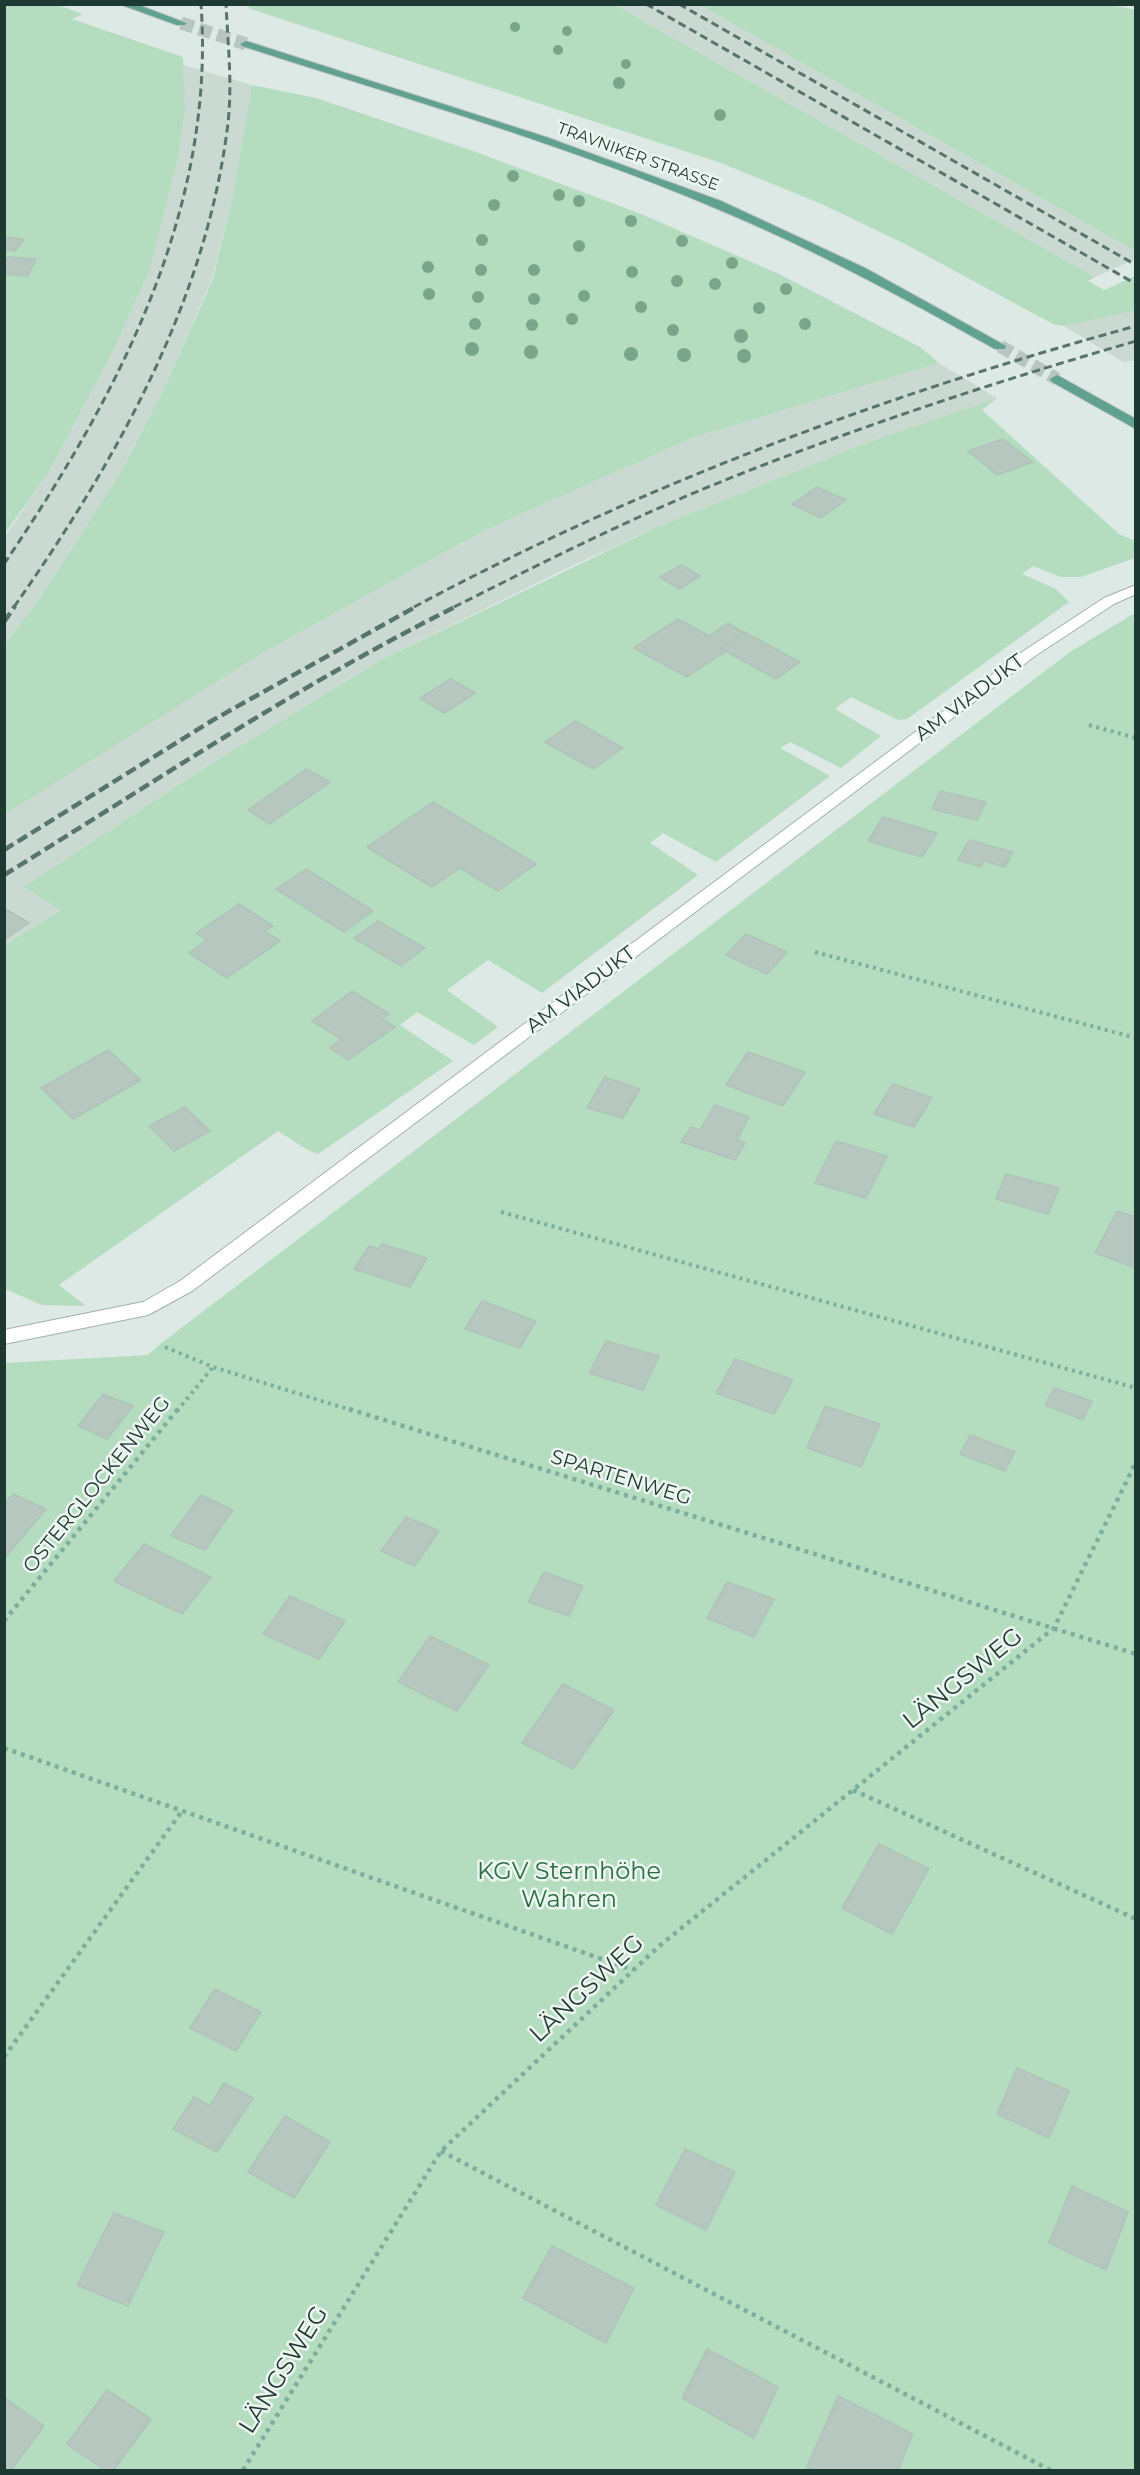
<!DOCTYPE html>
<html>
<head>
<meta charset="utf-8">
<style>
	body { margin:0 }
	#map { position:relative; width:1140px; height:2475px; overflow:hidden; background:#dde9e4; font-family:Montserrat,sans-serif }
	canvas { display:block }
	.frame { position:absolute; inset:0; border:6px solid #1e3931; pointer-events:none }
</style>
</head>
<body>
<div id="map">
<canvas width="1140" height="2475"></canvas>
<div class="frame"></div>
</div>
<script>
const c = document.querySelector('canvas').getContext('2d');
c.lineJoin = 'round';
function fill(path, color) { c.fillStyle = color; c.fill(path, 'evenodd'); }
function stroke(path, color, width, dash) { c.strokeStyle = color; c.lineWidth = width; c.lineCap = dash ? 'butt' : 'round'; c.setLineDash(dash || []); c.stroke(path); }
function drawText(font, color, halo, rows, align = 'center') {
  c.font = font + ' Montserrat,sans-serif'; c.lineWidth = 5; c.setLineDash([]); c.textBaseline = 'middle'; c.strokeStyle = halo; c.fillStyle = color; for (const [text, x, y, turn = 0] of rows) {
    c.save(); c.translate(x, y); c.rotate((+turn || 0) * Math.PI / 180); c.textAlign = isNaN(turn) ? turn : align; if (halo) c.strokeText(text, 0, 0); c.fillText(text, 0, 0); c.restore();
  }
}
const built = new Path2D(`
	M 615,5 L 700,5 L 1135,251 L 1135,259 L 1095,277 Z
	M 180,64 L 252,85 L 233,195 L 212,279 L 163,391 L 121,472 L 40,598 L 5,644 L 5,536 L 47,475 L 111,355 L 148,274 L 177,163 L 185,113 Z
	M 1135,311 L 1135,360 L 1123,362 L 1064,326 Z
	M 939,363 L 997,398 L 863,444 L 657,527 L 563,570 L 383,659 L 201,770 L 24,887 L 60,909 L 5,946 L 5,814 L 36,793 L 261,654 L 485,530 L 692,438 Z`);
const green = new Path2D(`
	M 1108,4 L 1135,10 L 1135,251 L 700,5 Z
	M 4,5 L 58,5 L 83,14 L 72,19 L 183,57 L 185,112 L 177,163 L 149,272 L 111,355 L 47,475 L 5,533 Z
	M 246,5 L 615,5 L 1095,277 L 1088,281 L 1104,290 L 1135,276 L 1135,311 L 1064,326 L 1053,324 L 905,244 L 824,205 L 721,163 L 251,9 Z
	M 252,85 L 316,98 L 473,151 L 641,214 L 779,274 L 920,347 L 939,363 L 692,438 L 485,530 L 261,654 L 5,814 L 5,644 L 40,598 L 121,472 L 163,391 L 213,279 L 233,195 Z
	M 997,398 L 982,410 L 1119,534 L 1135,541 L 1135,558 L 1081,577 L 1061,577 L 1033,566 L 1022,574 L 1056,589 L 1069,602 L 907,719 L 898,720 L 851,697 L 835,709 L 881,736 L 841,768 L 790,742 L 780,748 L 830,776 L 716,862 L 663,833 L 650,843 L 698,875 L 542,993 L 488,960 L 447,990 L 498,1027 L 474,1045 L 417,1012 L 400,1025 L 453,1061 L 318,1154 L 306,1149 L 278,1131 L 59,1285 L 86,1306 L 42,1305 L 5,1289 L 4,946 L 60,910 L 24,887 L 201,770 L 383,659 L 657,527 L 863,444 Z
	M 1135,613 L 1135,2470 L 5,2470 L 5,1363 L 148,1355 L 159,1345 L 1070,652 Z`);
const building = new Path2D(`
	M 4,237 L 24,239 L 15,251 L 4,250 Z
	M 8,257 L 36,259 L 28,276 L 4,274 L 4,263 Z
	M 1003,439 L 1033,462 L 997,475 L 968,451 Z
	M 817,487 L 846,500 L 821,518 L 792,504 Z
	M 681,565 L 700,576 L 679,589 L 660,577 Z
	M 678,619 L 709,636 L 728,623 L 744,633 L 720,648 L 726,651 L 687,677 L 634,648 Z
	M 744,632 L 800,662 L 776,679 L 720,648 Z
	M 451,679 L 475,693 L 444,713 L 420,698 Z
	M 575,721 L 623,748 L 593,769 L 545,742 Z
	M 306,769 L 330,782 L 270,824 L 248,810 Z
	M 940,791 L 986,802 L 977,820 L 932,809 Z
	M 433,802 L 536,864 L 498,891 L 460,868 L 432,887 L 367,847 Z
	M 883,817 L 937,833 L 922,857 L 868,841 Z
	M 969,840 L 1013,852 L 1005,867 L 984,861 L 981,867 L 958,860 Z
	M 306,869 L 373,911 L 344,932 L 276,889 Z
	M 239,904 L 273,926 L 265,931 L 280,941 L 227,978 L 189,953 L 207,940 L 196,933 Z
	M 4,908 L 29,923 L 4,940 Z
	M 378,921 L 425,948 L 401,966 L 354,938 Z
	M 746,934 L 787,952 L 767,974 L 726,955 Z
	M 352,991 L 389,1014 L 382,1019 L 395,1027 L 348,1060 L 330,1048 L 341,1039 L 312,1021 Z
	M 108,1050 L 141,1080 L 73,1119 L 41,1088 Z
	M 748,1052 L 805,1072 L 783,1106 L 726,1085 Z
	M 605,1077 L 640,1089 L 623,1118 L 587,1108 Z
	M 893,1084 L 932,1098 L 914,1127 L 874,1114 Z
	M 715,1105 L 749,1117 L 737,1140 L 745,1143 L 735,1160 L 681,1142 L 691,1127 L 700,1130 Z
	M 185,1107 L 210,1131 L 174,1151 L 149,1126 Z
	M 836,1141 L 887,1156 L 866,1198 L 815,1183 Z
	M 1006,1174 L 1059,1188 L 1048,1214 L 996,1199 Z
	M 1117,1211 L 1136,1217 L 1136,1268 L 1095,1253 Z
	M 382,1244 L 427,1258 L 410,1287 L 354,1269 L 369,1246 L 379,1249 Z
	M 482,1301 L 536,1321 L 520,1348 L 465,1329 Z
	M 606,1341 L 659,1356 L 643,1390 L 589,1373 Z
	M 735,1359 L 793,1380 L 774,1414 L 716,1393 Z
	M 1054,1388 L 1092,1401 L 1083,1420 L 1045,1405 Z
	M 103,1394 L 133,1406 L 107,1439 L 78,1426 Z
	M 825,1406 L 880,1424 L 861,1467 L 807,1448 Z
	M 970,1435 L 1015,1452 L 1005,1471 L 960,1454 Z
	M 13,1494 L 46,1509 L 4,1559 L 4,1504 Z
	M 201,1495 L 233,1510 L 205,1550 L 171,1536 Z
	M 406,1517 L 439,1531 L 415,1566 L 381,1551 Z
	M 144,1544 L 211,1577 L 182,1614 L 114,1581 Z
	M 544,1572 L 583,1586 L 569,1616 L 528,1602 Z
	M 727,1582 L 774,1599 L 754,1637 L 707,1618 Z
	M 290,1596 L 345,1621 L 319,1659 L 263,1634 Z
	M 430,1636 L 489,1665 L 457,1711 L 398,1682 Z
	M 563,1684 L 614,1710 L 573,1769 L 522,1743 Z
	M 879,1844 L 929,1869 L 892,1934 L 842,1908 Z
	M 215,1989 L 261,2012 L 236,2051 L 190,2028 Z
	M 1017,2068 L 1069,2091 L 1049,2138 L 997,2114 Z
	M 224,2083 L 253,2098 L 217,2152 L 173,2129 L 194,2097 L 210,2106 Z
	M 285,2116 L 330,2142 L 294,2198 L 248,2172 Z
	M 685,2149 L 735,2172 L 706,2230 L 656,2205 Z
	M 1072,2186 L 1128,2212 L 1106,2270 L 1049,2243 Z
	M 114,2213 L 164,2232 L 128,2306 L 77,2285 Z
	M 552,2246 L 634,2288 L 606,2343 L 523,2298 Z
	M 707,2349 L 778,2387 L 754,2438 L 682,2398 Z
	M 107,2390 L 151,2419 L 114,2470 L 105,2470 L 67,2444 Z
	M 838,2396 L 913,2434 L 898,2470 L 814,2470 L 807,2467 Z
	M 4,2397 L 44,2426 L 11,2470 L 4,2470 Z`);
const primaryTunnel = new Path2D(`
	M 181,23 L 246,44
	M 1000,346 L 1057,379`);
const pathFar1 = new Path2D(`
	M 1089,725 L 1136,738
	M 815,952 L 1136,1038
	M 501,1212 L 1136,1388
	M 165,1347 L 213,1367 L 354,1411
	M 177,1411 L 213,1367`);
const path = new Path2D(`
	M 349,1409 L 1136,1654
	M 4,1621 L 178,1409
	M 4,1748 L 633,1970
	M 853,1790 L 1136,1919
	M 4,2057 L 182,1811
	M 441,2151 L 1050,2470
	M 243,2470 L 441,2151 L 658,1947 L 1054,1628 L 1136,1462`);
const street = new Path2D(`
	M 1136,585 L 1136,594 L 1114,604 L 1035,656 L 192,1291 L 148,1315 L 4,1344 L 4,1330 L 143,1302 L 180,1281 L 1025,650 L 1104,598 Z`);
const primary = new Path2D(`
	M 119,4 L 136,4 L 186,23 L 185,25 L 177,25 Z
	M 246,41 L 546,137 L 721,201 L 865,268 L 1006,346 L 1005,349 L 995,349 C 904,298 812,248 715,208 C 562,143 400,97 242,46 L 240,44 Z
	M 1057,375 L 1136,419 L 1136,429 L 1052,382 L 1050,379 Z`);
const railFar1 = new Path2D(`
	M 646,4 L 1136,284
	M 679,4 L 1136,265
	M 4,564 C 116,399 216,211 201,4
	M 14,607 C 114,464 204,306 227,131 C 233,89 228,46 226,4
	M 414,607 C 642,485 886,394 1136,326
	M 454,607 C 538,565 621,523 708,487 C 848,430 991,383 1136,341`);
const rail = new Path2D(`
	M 4,622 L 15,606
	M 4,850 L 213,720 L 417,606
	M 4,875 C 153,783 300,684 457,606`);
const trees = [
	[515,27,5],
	[567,31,5],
	[558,50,5],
	[626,64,5],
	[619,83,6],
	[720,115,6],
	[513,176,6],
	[559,195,6],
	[579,201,6],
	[494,205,6],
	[631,221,6],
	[482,240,6],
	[682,241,6],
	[579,246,6],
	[732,263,6],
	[428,267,6],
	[481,270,6],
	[534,270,6],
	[632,272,6],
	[677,281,6],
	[715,284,6],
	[786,289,6],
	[429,294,6],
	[584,296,6],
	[478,297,6],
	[534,299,6],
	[641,307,6],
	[759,308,6],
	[572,319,6],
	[475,324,6],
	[805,324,6],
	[532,325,6],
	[673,330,6],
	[741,336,7],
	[472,349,7],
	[531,352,7],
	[631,354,7],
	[684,355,7],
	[744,356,7]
];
const farStreetnames = [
	["TRAVNIKER STRASSE",638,157,20]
];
const streetNames = [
	["AM VIADUKT",970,698,-37],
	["AM VIADUKT",581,990,-37],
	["SPARTENWEG",621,1478,17],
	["OSTERGLOCKENWEG",97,1485,-51]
];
const nearStreetnames = [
	["LÄNGSWEG",963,1679,-39],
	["LÄNGSWEG",587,1989,-43],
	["LÄNGSWEG",284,2370,-58]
];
const nearParknames = [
	["KGV Sternhöhe",569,1872],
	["Wahren",569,1900]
];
fill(built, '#cbd9d3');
fill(green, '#b4dcbf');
fill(building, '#b5c7bf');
stroke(building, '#afc3bb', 1.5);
stroke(primaryTunnel, '#b7c6c0', 13, [13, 6]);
stroke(street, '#a0b1ab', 2);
stroke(primary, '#bcc4c1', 2);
stroke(pathFar1, '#7cae9e', 4, [3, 4.5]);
stroke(path, '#7cae9e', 4.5, [4, 5]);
fill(street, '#fff');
fill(primary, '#60a18f');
stroke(railFar1, '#58756d', 3, [8, 4.5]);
stroke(rail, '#58756d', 4.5, [11, 5]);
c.fillStyle = '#79a68b';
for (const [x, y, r] of trees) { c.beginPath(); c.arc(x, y, r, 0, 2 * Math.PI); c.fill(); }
drawText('16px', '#1e3931', '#edf6f1', farStreetnames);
drawText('20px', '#1e3931', '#edf6f1', streetNames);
drawText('24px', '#1e3931', '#edf6f1', nearStreetnames);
drawText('24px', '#287043', '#edf6f1', nearParknames);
</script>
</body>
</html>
